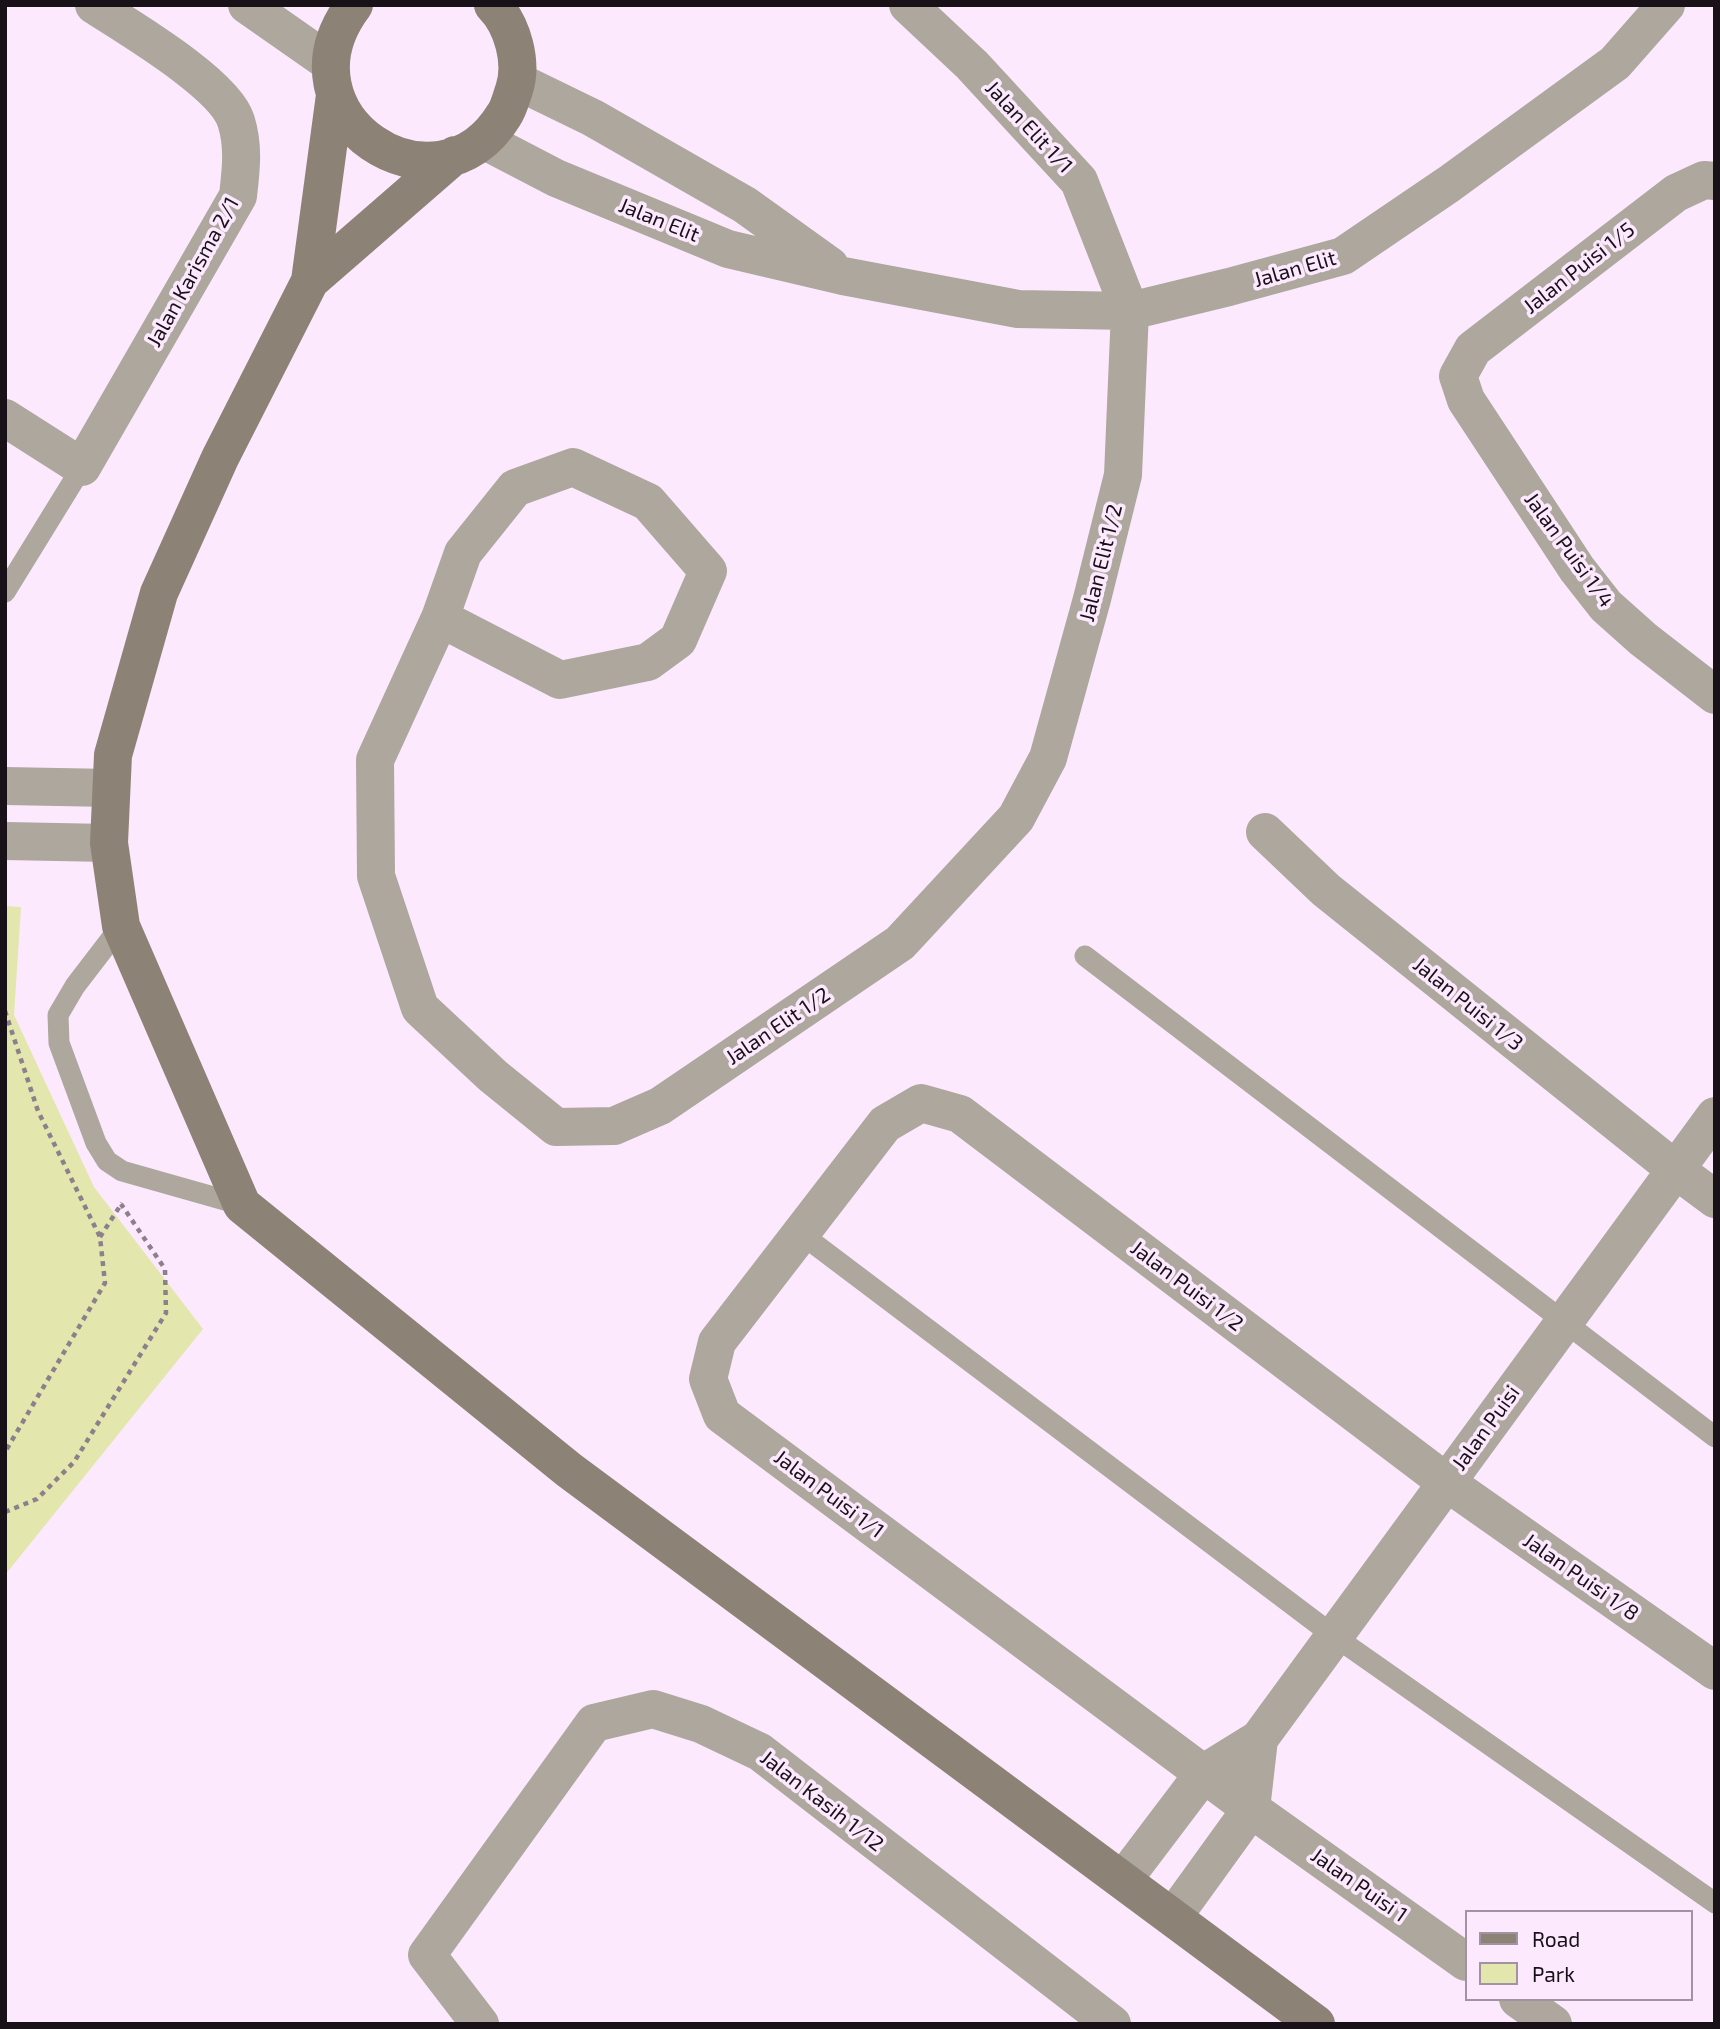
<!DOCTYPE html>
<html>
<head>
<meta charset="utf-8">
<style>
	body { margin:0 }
	#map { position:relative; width:1720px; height:2029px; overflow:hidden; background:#fde9fd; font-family:"Exo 2",sans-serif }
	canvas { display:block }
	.frame { position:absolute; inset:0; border:7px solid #181118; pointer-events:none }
	.legend { position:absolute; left:1465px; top:1910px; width:228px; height:91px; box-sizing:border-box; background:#fde9fd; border:2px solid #a193a1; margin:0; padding:9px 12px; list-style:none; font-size:21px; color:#181118 }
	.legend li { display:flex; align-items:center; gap:14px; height:35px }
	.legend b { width:35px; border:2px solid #a193a1 }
</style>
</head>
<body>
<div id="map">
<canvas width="1720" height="2029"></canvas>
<div class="frame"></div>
<ul class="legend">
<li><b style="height:9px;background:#8c8376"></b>Road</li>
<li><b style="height:19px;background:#e3e6ad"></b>Park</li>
</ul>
</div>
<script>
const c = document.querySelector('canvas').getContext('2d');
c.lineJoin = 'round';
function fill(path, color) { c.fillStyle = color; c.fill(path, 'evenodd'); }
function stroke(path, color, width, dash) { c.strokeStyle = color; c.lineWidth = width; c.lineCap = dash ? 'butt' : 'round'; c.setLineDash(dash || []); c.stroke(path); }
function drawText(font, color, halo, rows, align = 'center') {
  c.font = font + ' "Exo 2",sans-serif'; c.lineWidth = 7; c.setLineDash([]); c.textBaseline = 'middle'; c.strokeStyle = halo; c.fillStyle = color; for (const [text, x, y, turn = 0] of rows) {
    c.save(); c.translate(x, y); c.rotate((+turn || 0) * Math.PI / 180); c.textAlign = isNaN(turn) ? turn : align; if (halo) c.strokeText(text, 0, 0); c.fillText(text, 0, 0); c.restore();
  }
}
const green = new Path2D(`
	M 5,906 L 21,907 L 14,1015 L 94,1187 L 203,1329 L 5,1575 Z`);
const path = new Path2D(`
	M 5,1011 L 38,1111 L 100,1237 L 105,1283 L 5,1452
	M 100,1237 L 122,1203
	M 5,1512 L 37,1499 L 74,1462 L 166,1313 L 165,1269 L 121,1204`);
const lane = new Path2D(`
	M 5,592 L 82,467
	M 121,926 L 75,986 L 58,1015 L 59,1043 L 96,1143 L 107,1161 L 122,1171 L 242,1205
	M 1085,956 L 1715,1437
	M 800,1233 L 1334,1636 L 1715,1903`);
const street = new Path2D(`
	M 247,5 L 330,63
	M 517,81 L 593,118 L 745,205 L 830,266
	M 483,140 L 556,178 L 728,249 L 843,276 L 1018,309 L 1130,311 L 1229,287 L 1343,256 L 1449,184 L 1615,63 L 1666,5
	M 1715,181 L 1704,180 L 1676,193 L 1473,349 L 1458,376 L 1466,400 L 1577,569 L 1606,606 L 1643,639 L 1715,695
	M 5,418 L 82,467 L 238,196 C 241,170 244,146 236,121 C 225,84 128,27 94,5
	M 440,618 L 560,680 L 648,662 L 678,640 L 708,571 L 648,502 L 573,467 L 515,488 L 463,553 L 440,618 L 375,760 L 376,876 L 420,1008 L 493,1076 L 556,1127 L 614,1126 L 660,1106 L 900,943 L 1016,818 L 1048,758 L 1092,599 L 1123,475 L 1130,311 L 1079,181 L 972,65 L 908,5
	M 5,786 L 111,788
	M 1265,832 L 1326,890 L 1676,1170 L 1715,1199
	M 5,841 L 109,843
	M 1123,1880 L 1204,1773 L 1259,1739 L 1715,1116
	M 1173,1917 L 1251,1809 L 1259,1739
	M 1466,1962 L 1251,1809 L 722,1415 L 708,1379 L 717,1342 L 885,1124 L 921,1103 L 960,1114 L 1446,1482 L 1715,1671
	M 1518,1999 L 1553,2024
	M 480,2024 L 427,1955 L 594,1723 L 653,1709 L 701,1724 L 760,1752 L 1112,2024`);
const secondary = new Path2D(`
	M 354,5 C 270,116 437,225 504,115 C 509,108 511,98 514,90 C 523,63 513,25 493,5
	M 335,95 L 310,281 L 220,458 L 159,593 L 113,755 L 109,843 L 121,926 L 242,1205 L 569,1470 L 1316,2024
	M 310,281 L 455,155`);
const streetNames = [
	["Jalan Elit 1/1",1029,127,47],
	["Jalan Elit",659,220,22],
	["Jalan Puisi 1/5",1579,268,-38],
	["Jalan Elit",1295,269,-16],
	["Jalan Karisma 2/1",193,272,-61],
	["Jalan Puisi 1/4",1569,550,54],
	["Jalan Elit 1/2",1101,563,-76],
	["Jalan Puisi 1/3",1468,1004,39],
	["Jalan Elit 1/2",778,1026,-34],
	["Jalan Puisi 1/2",1187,1286,37],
	["Jalan Puisi",1486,1428,-54],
	["Jalan Puisi 1/1",829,1494,37],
	["Jalan Puisi 1/8",1581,1577,35],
	["Jalan Kasih 1/12",822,1801,38],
	["Jalan Puisi 1",1359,1885,35]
];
fill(green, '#e3e6ad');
stroke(path, '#8d808d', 4.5, [5, 5]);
stroke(lane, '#ada79e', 21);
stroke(street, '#ada79e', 38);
stroke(secondary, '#8c8376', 38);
drawText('21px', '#181118', '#fde9fd', streetNames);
</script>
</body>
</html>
